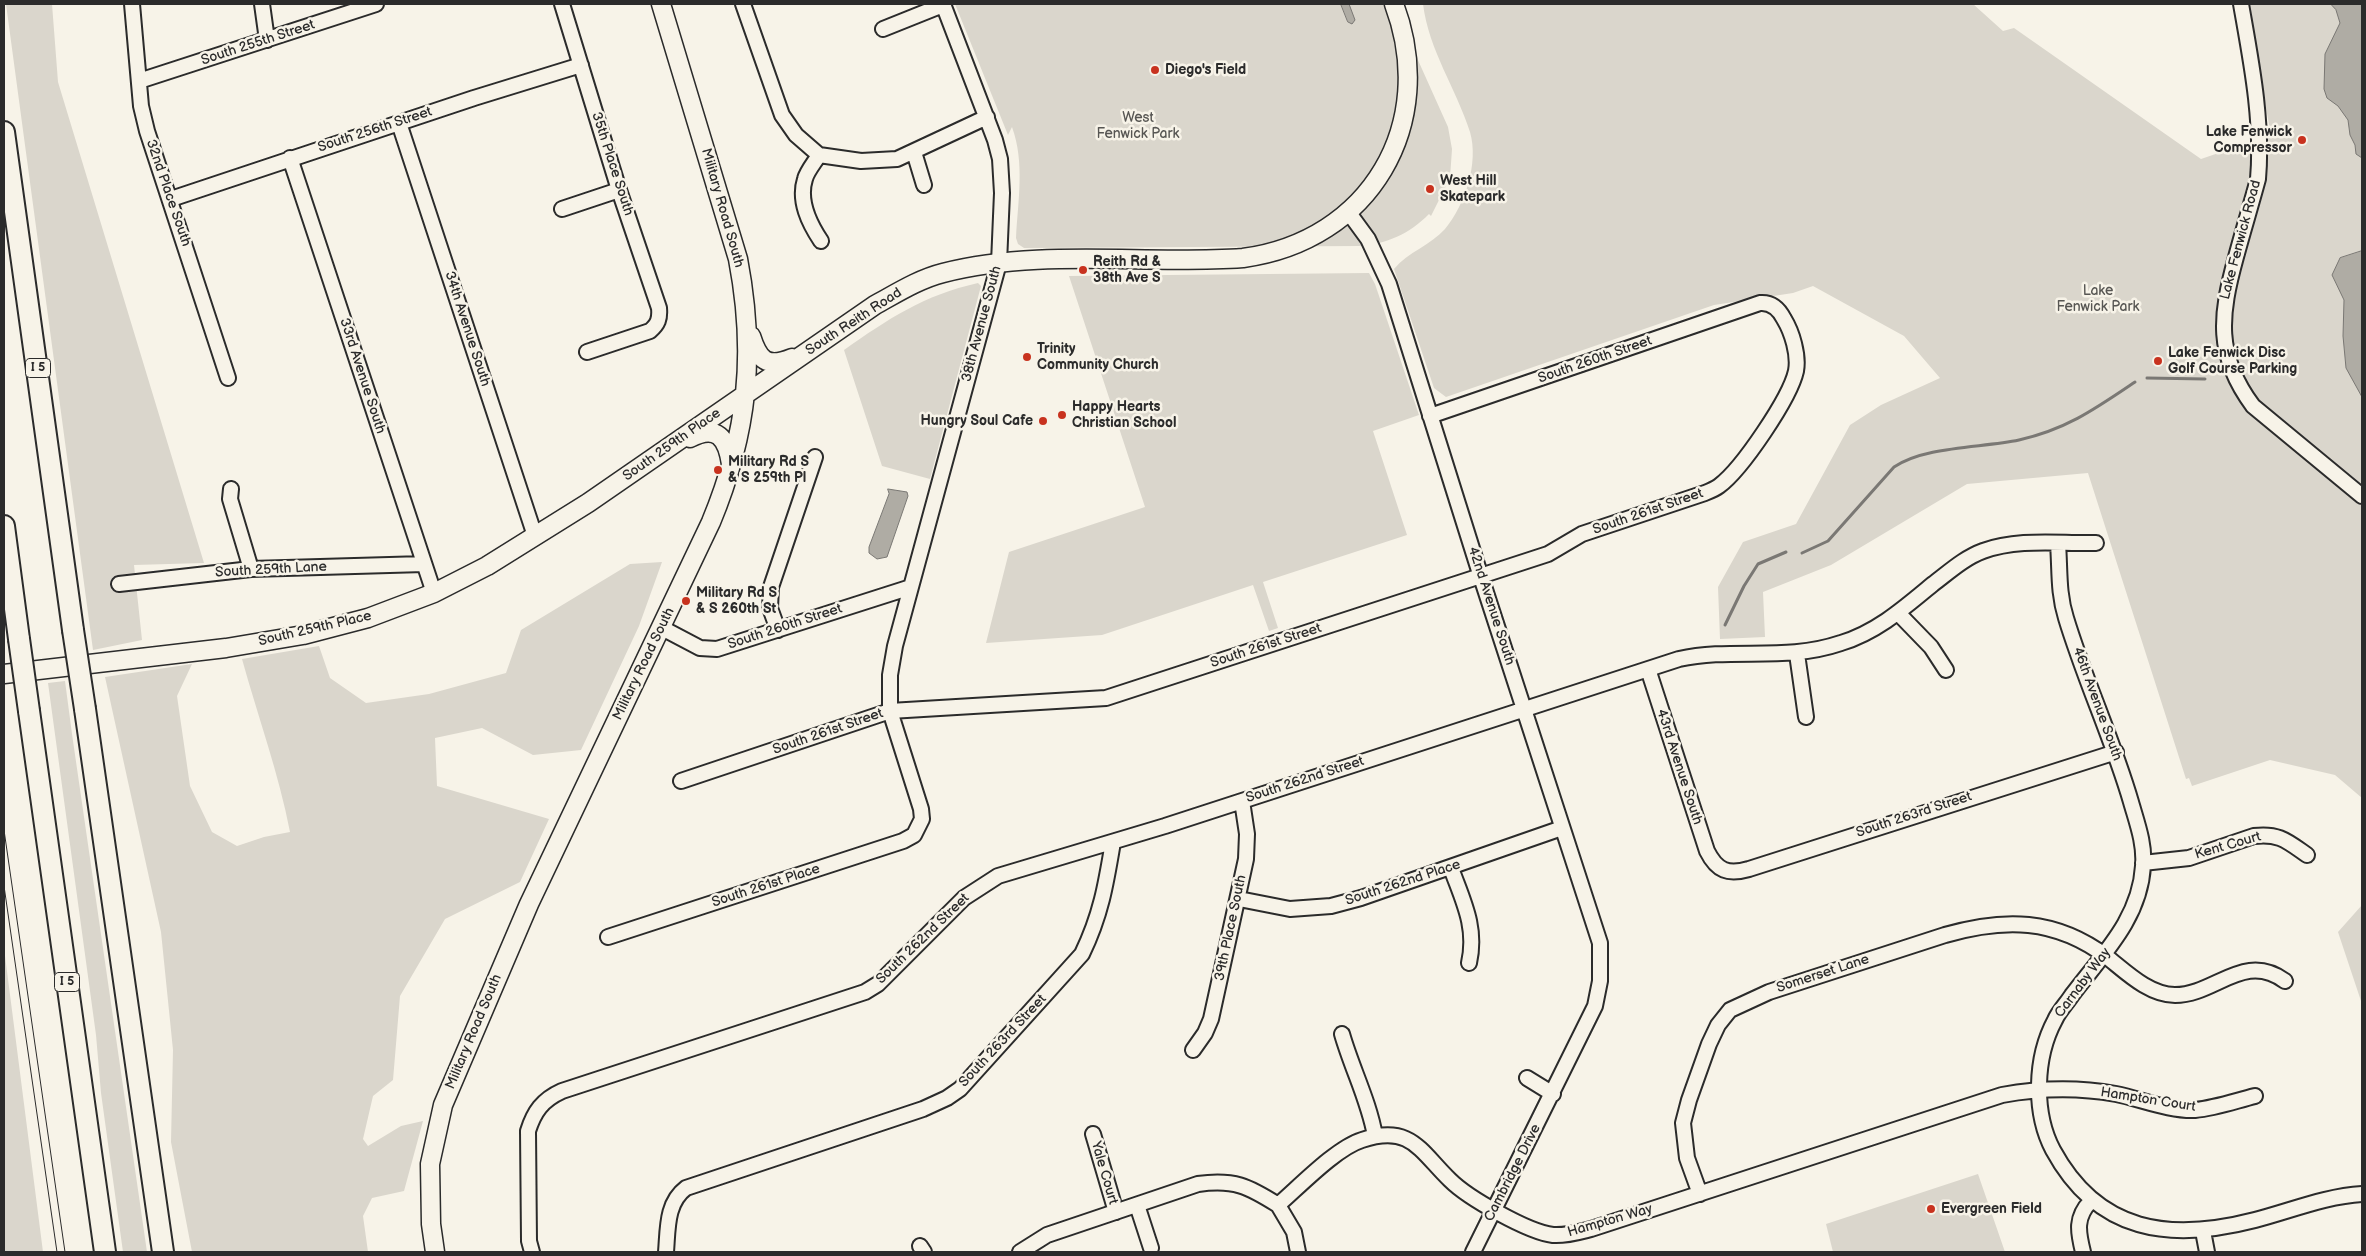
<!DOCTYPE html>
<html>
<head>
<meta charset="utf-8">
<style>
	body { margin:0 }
	#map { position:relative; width:2366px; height:1256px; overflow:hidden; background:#f7f3e8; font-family:"Balsamiq Sans",sans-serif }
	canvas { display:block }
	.frame { position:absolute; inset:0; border:5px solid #2b2b2b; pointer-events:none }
</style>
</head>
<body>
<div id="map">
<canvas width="2366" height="1256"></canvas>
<div class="frame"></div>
</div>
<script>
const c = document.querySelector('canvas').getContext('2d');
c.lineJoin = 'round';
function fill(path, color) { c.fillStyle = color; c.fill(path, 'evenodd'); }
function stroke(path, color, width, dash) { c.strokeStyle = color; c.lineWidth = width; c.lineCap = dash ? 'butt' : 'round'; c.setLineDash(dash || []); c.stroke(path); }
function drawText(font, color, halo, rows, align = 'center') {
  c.font = font + ' "Balsamiq Sans",sans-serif'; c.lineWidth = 5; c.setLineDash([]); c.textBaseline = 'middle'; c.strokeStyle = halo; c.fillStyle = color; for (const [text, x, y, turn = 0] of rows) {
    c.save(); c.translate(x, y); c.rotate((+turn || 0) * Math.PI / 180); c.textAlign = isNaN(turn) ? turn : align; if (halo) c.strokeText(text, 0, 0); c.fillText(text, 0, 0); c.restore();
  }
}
const green = new Path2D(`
	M 6,4 L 52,4 L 58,82 L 204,563 L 134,565 L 142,640 L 93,650 Z
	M 955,4 L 1383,4 L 1390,19 L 1413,49 L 1448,127 L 1452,149 L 1450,178 L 1431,216 L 1429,214 C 1409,234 1387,244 1359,246 L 1024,248 L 1018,244 L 1016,238 C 1018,200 1025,163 1012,127 L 1008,135 Z
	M 1423,4 L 1973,4 L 2003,31 L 2014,28 L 2201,159 L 2271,135 L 2247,4 L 2362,4 L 2362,798 L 2335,775 L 2270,760 L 2192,786 L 2189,778 L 2186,779 L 2088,473 L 1967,484 L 1831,565 L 1763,592 L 1765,637 L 1720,639 L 1718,587 L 1743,542 L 1796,524 L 1850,425 L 1881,405 L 1940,378 L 1904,336 L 1813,286 L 1793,293 L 1714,305 L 1446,397 L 1434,388 L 1394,269 C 1408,252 1431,245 1445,229 C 1465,205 1479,163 1470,132 C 1456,88 1429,51 1423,4 Z
	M 1369,273 L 1375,284 L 1419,415 L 1373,431 L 1407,535 L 1263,582 L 1278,628 L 1269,631 L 1253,585 L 1102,635 L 986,643 L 1009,552 L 1145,507 L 1069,276 Z
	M 978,283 L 981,286 L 930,479 L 882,466 L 844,350 C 888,319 924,295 978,283 Z
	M 662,562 L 639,626 L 581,750 L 533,755 L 482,728 L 435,738 L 437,786 L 549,819 L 520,882 L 445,919 L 400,996 L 393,1080 L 373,1096 L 363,1139 L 368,1146 L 401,1126 L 423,1121 L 404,1191 L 372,1198 L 363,1216 L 368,1252 L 192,1252 L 171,1142 L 173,1050 L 161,932 L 105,677 L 192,664 L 177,696 L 190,786 L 212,832 L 237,846 L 264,837 L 290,832 C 279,774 258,717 242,659 L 319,646 L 330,678 L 366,703 L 429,694 L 506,673 L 521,630 L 630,564 Z
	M 65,681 L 72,734 L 147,1252 L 123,1252 L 101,1093 L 96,1035 L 48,683 Z
	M 2362,905 L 2362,1001 L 2361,1001 L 2338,932 Z
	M 4,948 L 43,1252 L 4,1252 Z
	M 1978,1174 L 2005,1252 L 1833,1252 L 1826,1224 Z`);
const water = new Path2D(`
	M 1341,4 L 1349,4 L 1355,20 L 1352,24 L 1348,22 Z
	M 2331,4 L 2362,4 L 2362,158 L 2356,154 L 2355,145 L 2350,135 L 2348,120 L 2338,106 L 2327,98 L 2324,89 L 2325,54 L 2340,23 L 2336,10 Z
	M 2362,251 L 2362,397 L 2346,368 L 2343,336 L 2344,300 L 2332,275 L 2340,258 Z
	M 888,489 L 907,492 L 908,496 L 887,557 L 877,559 L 869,553 L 869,547 L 889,494 Z`);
const stream = new Path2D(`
	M 2147,378 L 2205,379
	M 1802,553 L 1828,541 L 1894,467 C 1925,446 1981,448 2019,440 C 2067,429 2095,409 2135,382
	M 1725,625 L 1744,586 L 1758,564 L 1786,552`);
const minor = new Path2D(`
	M 132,4 L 141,106 L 147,131 L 228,378
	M 262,4 L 267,40
	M 562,4 L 619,190 L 659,308 C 660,319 658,324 650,331 L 587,352
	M 743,4 L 782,115 L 796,135 L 819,155
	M 2241,4 C 2251,61 2263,120 2258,179 C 2251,205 2243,231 2236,257 C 2220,315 2215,355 2253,406 L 2362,496
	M 883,29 L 943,5
	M 139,81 L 376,4
	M 399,123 L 535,536
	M 914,152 L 924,185
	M 819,155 L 861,161 L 897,159 L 987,117
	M 819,155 C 815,162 807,171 805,179 C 798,201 809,223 821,241
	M 290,158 L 434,593
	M 171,199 L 474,98 L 581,65
	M 562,209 L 619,190
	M 1349,213 L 1368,239 L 1389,284 L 1481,577 L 1600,943 L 1600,981 L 1595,1006 L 1473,1252
	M 231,489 L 230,499 L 251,569
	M 2058,544 C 2060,570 2058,593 2066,618 C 2085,681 2113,740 2131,802 C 2137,823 2145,844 2143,866 C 2140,919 2102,955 2072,995 C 2067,1003 2059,1011 2055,1020 C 2035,1057 2033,1112 2053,1150 C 2098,1233 2170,1242 2255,1220 C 2290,1211 2326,1196 2362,1194
	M 119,584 L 251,569 L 424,564
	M 1898,613 L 1931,647 L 1946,670
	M 662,628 L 700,648 L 717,649 L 911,587
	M 778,630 L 770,608 L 771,587 L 815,457
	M 1797,654 L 1806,717
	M 1648,669 L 1707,851 C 1717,871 1728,875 1749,869 L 2116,752
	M 681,781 L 890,711 L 1106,698 L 1548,554 L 1582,534 L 1705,493 C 1710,491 1715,489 1719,486 C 1742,469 1790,398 1796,371 C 1799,355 1792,332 1784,319 C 1779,309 1772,302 1760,303 L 1430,416
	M 2143,863 L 2189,858 L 2254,836 C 2279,833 2287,841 2307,855
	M 1451,868 C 1463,901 1477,927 1469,963
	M 1239,899 L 1290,909 L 1331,906 L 1361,898 L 1562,828
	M 608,937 L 903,841 L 914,835 L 922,819 L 921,809 L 890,711 L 890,675 L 895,646 L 999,263 L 1002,193 L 1000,159 L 995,140 L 943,4
	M 1342,1034 C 1352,1069 1369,1101 1375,1136
	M 1193,1050 L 1205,1033 L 1211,1019 L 1246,859 L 1247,834 L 1242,801
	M 1527,1078 L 1553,1094
	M 1093,1134 L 1116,1212
	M 1700,1194 L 1687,1158 L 1683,1123 L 1689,1100 L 1709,1044 L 1718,1025 L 1730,1010 L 1769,992 L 1945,935 C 2004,918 2055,918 2107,957 C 2126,972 2149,995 2175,995 C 2215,995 2244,951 2285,981
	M 1137,1205 L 1151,1248
	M 1278,1205 L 1294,1232 L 1298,1252
	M 2203,1231 L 2207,1252
	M 920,1246 L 924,1252
	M 532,1252 L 529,1241 L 528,1131 C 534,1112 542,1100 562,1091 L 865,992 L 878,984 L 964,898 L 998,876 L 1165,826 L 1679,659 C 1735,647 1785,662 1841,643 C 1877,632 1904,608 1933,584 C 1949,572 1964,558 1983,551 C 2019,538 2059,544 2096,543
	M 666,1252 C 668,1229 666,1203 686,1188 L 923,1109 L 947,1098 L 960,1089 L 1082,954 C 1101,915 1106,884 1113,842
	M 1020,1252 L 1047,1235 L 1198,1184 C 1234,1179 1248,1186 1278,1205 C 1299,1187 1336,1148 1362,1140 C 1411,1124 1420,1151 1450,1180 C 1468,1198 1528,1232 1553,1235 C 1566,1236 1579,1232 1591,1229 L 2002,1095 C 2040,1088 2077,1087 2116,1094 C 2141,1099 2169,1111 2195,1110 C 2216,1108 2235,1101 2255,1096
	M 2083,1252 C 2078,1232 2075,1217 2091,1201`);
const major = new Path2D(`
	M 751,336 C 759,361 767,368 792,358
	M 690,438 C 717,424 727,438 731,464
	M 4,674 L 226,648 L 303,635 L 368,618 L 434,593 L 487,566 L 588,503 L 875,305 C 897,293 919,279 943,273 C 1040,248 1144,265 1243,258 C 1370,241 1439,124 1394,4
	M 435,1252 L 431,1224 L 430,1164 L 443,1105 L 529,904 L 711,522 C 748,433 756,353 738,259 L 661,4`);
const highway = new Path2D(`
	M 4,132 L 73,630
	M 4,526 L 19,639
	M 85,709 L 163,1252
	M 29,711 L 105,1252`);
const tram = new Path2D(`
	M 4,830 L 65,1252
	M 4,886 L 57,1252`);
const highwayBridge = new Path2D(`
	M 73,630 L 85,709
	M 19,639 L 29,711`);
const markers = [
	[1155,70,5,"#c8321e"],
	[2302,140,5,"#c8321e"],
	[1430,189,5,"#c8321e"],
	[1083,270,5,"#c8321e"],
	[1027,357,5,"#c8321e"],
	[2158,361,5,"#c8321e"],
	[1062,415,5,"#c8321e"],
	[1043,421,5,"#c8321e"],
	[718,470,5,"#c8321e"],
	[686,601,5,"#c8321e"],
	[1931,1209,5,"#c8321e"]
];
const shields = [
	[38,368,25],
	[67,982,25]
];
const shieldNames = [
	["I 5",38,368],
	["I 5",67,982]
];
const streetNames = [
	["South 255th Street",258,43,-18],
	["South 256th Street",375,130,-18],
	["35th Place South",612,164,72],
	["32nd Place South",168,193,71],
	["Military Road South",722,208,74],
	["Lake Fenwick Road",2241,240,-75],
	["South Reith Road",854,322,-33],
	["38th Avenue South",982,324,-75],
	["34th Avenue South",467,329,72],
	["South 260th Street",1595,360,-19],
	["33rd Avenue South",362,376,72],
	["South 259th Place",672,445,-35],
	["South 261st Street",1648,512,-19],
	["South 259th Lane",271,570,-3],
	["42nd Avenue South",1491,606,72],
	["South 260th Street",785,627,-18],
	["South 259th Place",315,629,-13],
	["South 261st Street",1266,646,-18],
	["Military Road South",644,664,-64],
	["46th Avenue South",2097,704,70],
	["South 261st Street",828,732,-19],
	["43rd Avenue South",1679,767,72],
	["South 262nd Street",1305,780,-18],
	["South 263rd Street",1914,815,-18],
	["Kent Court",2228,846,-16],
	["South 262nd Place",1403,883,-18],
	["South 261st Place",766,886,-18],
	["39th Place South",1231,928,-78],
	["South 262nd Street",923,939,-44],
	["Somerset Lane",1823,974,-18],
	["Carnaby Way",2083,983,-53],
	["Military Road South",474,1032,-67],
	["South 263rd Street",1003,1041,-47],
	["Hampton Court",2148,1100,9],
	["Yale Court",1104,1173,74],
	["Cambridge Drive",1513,1173,-63],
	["Hampton Way",1610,1221,-16]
];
const poiNames = [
	["Diego's Field",1165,70],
	["Lake Fenwick",2292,132,"right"],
	["Compressor",2292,148,"right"],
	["West Hill",1440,181],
	["Skatepark",1440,197],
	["Reith Rd &",1093,262],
	["38th Ave S",1093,278],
	["Trinity",1037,349],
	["Community Church",1037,365],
	["Lake Fenwick Disc",2168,353],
	["Golf Course Parking",2168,369],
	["Happy Hearts",1072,407],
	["Christian School",1072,423],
	["Hungry Soul Cafe",1033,421,"right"],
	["Military Rd S",728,462],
	["& S 259th Pl",728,478],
	["Military Rd S",696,593],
	["& S 260th St",696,609],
	["Evergreen Field",1941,1209]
];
const parkNames = [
	["West",1138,118],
	["Fenwick Park",1138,134],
	["Lake",2098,291],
	["Fenwick Park",2098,307]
];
fill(green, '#dad6cc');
fill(water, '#afaca4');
stroke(water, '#7a7874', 1);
stroke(stream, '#7a7874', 3);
stroke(minor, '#2b2b2b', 18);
stroke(major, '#2b2b2b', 21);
stroke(highway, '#2b2b2b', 24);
stroke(minor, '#f7f3e8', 14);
stroke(major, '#f7f3e8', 18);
stroke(highway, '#f7f3e8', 20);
stroke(tram, '#2b2b2b', 1);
stroke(highwayBridge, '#2b2b2b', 24, []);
stroke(highwayBridge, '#f7f3e8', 20);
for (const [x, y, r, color] of markers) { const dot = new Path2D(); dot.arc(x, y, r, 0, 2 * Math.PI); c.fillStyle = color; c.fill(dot); stroke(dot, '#f7f3e8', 2); }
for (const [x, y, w] of shields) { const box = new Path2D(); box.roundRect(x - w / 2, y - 9.5, w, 19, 4); c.fillStyle = '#f7f3e8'; c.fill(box); stroke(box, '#2b2b2b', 1); }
drawText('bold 12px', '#2b2b2b', null, shieldNames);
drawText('14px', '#2b2b2b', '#f7f3e8', streetNames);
drawText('bold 14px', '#2b2b2b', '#f7f3e8', poiNames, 'left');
drawText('14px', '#575653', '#f7f3e8', parkNames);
</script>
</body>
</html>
